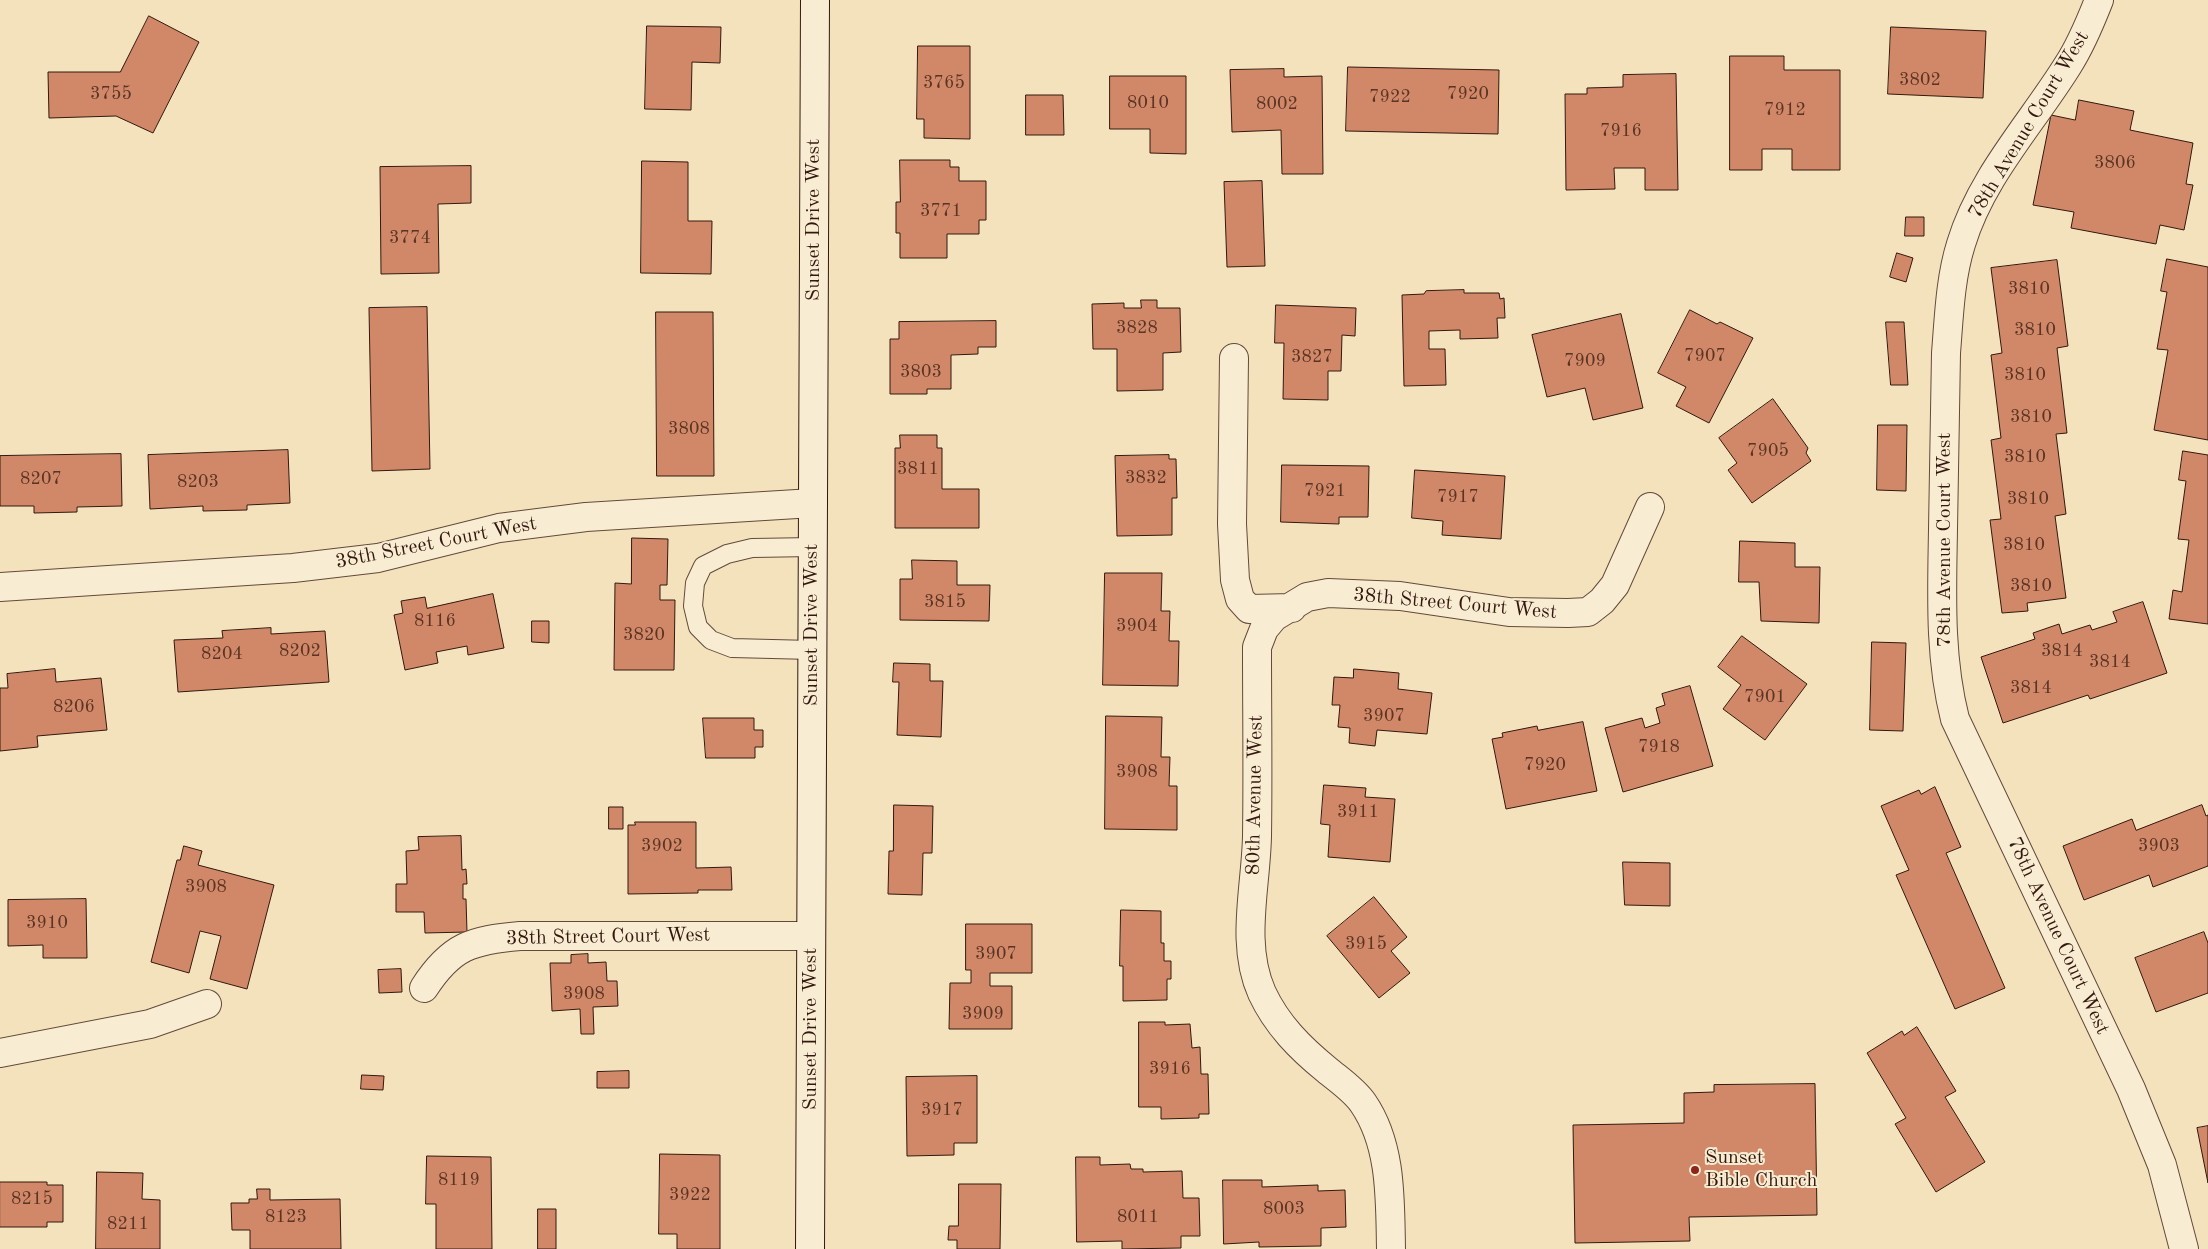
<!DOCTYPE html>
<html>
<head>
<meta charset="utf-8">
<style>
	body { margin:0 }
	canvas { display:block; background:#f4e2bc }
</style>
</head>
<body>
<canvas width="2208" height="1249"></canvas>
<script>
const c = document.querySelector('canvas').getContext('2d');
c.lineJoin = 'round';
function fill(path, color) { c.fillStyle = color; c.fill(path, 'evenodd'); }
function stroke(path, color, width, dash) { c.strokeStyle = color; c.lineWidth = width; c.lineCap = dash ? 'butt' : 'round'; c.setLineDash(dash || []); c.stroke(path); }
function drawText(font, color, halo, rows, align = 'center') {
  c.font = font + ' "Old Standard TT",serif'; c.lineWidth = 4; c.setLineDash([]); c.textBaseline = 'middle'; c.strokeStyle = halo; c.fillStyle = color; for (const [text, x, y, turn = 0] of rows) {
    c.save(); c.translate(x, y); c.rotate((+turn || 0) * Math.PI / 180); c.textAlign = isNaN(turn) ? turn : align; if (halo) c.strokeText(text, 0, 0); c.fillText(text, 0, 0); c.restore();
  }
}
const building = new Path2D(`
	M 149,16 L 199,42 L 153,133 L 116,116 L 49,118 L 48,72 L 120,72 Z
	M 647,26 L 721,27 L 720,63 L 692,62 L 691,110 L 645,109 Z
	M 1891,27 L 1986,31 L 1983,98 L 1888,94 Z
	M 918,46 L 970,46 L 970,139 L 924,138 L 924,119 L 917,119 Z
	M 1730,56 L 1784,56 L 1784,70 L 1840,70 L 1840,170 L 1792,170 L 1792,149 L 1762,149 L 1762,170 L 1730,170 Z
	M 1348,67 L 1499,70 L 1498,134 L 1346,131 Z
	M 1284,69 L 1284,77 L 1322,76 L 1323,174 L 1282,174 L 1281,130 L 1232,132 L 1230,70 Z
	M 1676,74 L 1678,190 L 1645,190 L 1645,168 L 1614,168 L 1615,189 L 1566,190 L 1565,94 L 1587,94 L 1587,88 L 1623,87 L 1623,75 Z
	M 1110,76 L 1186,76 L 1186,154 L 1150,153 L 1150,129 L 1110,129 Z
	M 1026,95 L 1063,95 L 1064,135 L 1026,135 Z
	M 2079,100 L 2134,111 L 2130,130 L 2193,143 L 2186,184 L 2193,185 L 2184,230 L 2160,225 L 2156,244 L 2071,228 L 2074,212 L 2033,205 L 2051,115 L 2075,120 Z
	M 900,160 L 950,160 L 950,167 L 959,167 L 959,181 L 986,181 L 986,220 L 979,220 L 979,234 L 947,234 L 947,258 L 900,258 L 900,233 L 896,233 L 896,202 L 900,202 Z
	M 642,161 L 688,162 L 688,221 L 712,221 L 711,274 L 641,273 Z
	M 471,166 L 471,203 L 438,204 L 439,273 L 381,274 L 380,167 Z
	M 1262,181 L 1265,266 L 1227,267 L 1224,182 Z
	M 1906,217 L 1924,217 L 1924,236 L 1905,236 Z
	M 1897,253 L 1913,258 L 1906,282 L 1890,277 Z
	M 2167,259 L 2208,267 L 2208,440 L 2154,430 L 2168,350 L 2157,349 L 2167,292 L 2161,291 Z
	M 2057,260 L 2068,346 L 2057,348 L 2067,433 L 2056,434 L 2066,514 L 2055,516 L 2066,598 L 2027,603 L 2028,611 L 2002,613 L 1990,520 L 2001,519 L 1991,440 L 2001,438 L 1991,355 L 2002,353 L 1991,268 Z
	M 1464,290 L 1464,293 L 1499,293 L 1500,299 L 1504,298 L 1505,318 L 1497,318 L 1498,338 L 1460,339 L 1460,330 L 1429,331 L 1429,349 L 1445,349 L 1446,385 L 1404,386 L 1402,295 L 1424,294 L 1426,291 Z
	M 1141,300 L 1157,300 L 1157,308 L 1180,308 L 1181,352 L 1163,353 L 1163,390 L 1117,391 L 1117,349 L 1093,349 L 1092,304 L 1124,303 L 1124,308 L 1141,308 Z
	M 1276,305 L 1356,308 L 1355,336 L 1342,335 L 1341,371 L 1328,371 L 1328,400 L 1283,399 L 1284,343 L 1275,343 Z
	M 427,307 L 430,469 L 372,471 L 369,308 Z
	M 1690,310 L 1717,324 L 1720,322 L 1753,338 L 1709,423 L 1676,406 L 1686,387 L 1658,373 Z
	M 656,312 L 713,312 L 714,476 L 657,476 Z
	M 1621,314 L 1643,408 L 1593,420 L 1585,388 L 1547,397 L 1532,335 Z
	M 996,321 L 996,347 L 978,347 L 978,354 L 951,355 L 951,389 L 927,389 L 927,394 L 890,394 L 890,339 L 899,339 L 899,322 Z
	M 1886,322 L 1904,322 L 1908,385 L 1891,385 Z
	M 1773,399 L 1808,448 L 1806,453 L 1811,461 L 1752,503 L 1728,470 L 1737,463 L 1719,438 Z
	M 1878,425 L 1907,425 L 1906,491 L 1877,490 Z
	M 900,435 L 937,435 L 937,448 L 942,448 L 942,489 L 979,489 L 979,528 L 895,528 L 895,448 L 900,448 Z
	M 288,450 L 290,503 L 247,505 L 247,510 L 203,511 L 203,506 L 150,509 L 148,455 Z
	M 2183,451 L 2208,455 L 2208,624 L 2169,619 L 2173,590 L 2182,592 L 2189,540 L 2178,539 L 2186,481 L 2179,480 Z
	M 121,454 L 122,506 L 77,507 L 77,512 L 34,513 L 34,506 L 0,506 L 0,456 Z
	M 1169,455 L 1169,459 L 1176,459 L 1177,498 L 1172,498 L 1172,535 L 1117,536 L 1115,456 Z
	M 1282,465 L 1369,466 L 1368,517 L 1339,517 L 1339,524 L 1281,522 Z
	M 1415,470 L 1505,476 L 1501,539 L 1442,535 L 1443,521 L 1412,518 Z
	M 632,538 L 668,539 L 667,585 L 660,585 L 660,600 L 675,600 L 674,670 L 614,670 L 615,583 L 631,584 Z
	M 1740,541 L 1795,543 L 1795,567 L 1820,567 L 1819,623 L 1761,621 L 1759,582 L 1739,582 Z
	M 912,560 L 957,561 L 957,585 L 990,585 L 989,621 L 900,620 L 900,579 L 912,579 Z
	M 1105,573 L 1162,573 L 1161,611 L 1170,611 L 1169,641 L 1179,641 L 1178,686 L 1103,685 Z
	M 493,594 L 504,648 L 468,655 L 467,646 L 436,652 L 438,663 L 405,670 L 394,615 L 403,613 L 401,601 L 425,597 L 427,608 Z
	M 2143,602 L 2167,673 L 2090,699 L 2088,695 L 2003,723 L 1981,657 L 2035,639 L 2033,633 L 2059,624 L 2062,634 L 2090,625 L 2092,630 L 2117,622 L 2113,612 Z
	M 532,621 L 549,621 L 549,643 L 532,642 Z
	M 271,628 L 271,634 L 325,631 L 329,682 L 178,692 L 174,640 L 223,638 L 222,631 Z
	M 1742,636 L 1807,684 L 1765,740 L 1723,709 L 1741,685 L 1718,667 Z
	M 1872,642 L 1906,643 L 1903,731 L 1870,730 Z
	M 894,663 L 930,664 L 930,681 L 943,681 L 941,737 L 897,735 L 899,682 L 893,682 Z
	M 55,669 L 56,682 L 101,678 L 107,730 L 37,736 L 38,747 L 0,751 L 0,688 L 8,688 L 7,674 Z
	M 1354,669 L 1399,673 L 1398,689 L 1432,693 L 1427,734 L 1377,730 L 1375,746 L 1349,743 L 1350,728 L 1338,727 L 1340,705 L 1332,705 L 1334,677 L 1353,678 Z
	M 1690,686 L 1713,766 L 1623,792 L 1605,728 L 1642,718 L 1645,728 L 1660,723 L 1656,708 L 1665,705 L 1662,694 Z
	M 1106,716 L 1162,717 L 1161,757 L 1170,757 L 1169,786 L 1177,786 L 1177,830 L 1105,829 Z
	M 703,718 L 754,718 L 754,730 L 763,730 L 763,747 L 755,747 L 755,758 L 706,758 Z
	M 1583,722 L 1597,791 L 1506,809 L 1492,739 L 1503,737 L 1502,733 L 1537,726 L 1538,730 Z
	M 1324,785 L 1366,788 L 1365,797 L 1395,799 L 1390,862 L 1328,857 L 1330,825 L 1321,824 Z
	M 1935,787 L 1961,847 L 1946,853 L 2005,988 L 1955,1009 L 1896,875 L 1909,870 L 1881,806 L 1919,790 L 1921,794 Z
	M 894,805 L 933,806 L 932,853 L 923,853 L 922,895 L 888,894 L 889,851 L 893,851 Z
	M 2202,805 L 2206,816 L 2208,815 L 2208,866 L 2153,887 L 2149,875 L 2084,900 L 2063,846 L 2132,819 L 2136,830 Z
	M 609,807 L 623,807 L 623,829 L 609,829 Z
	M 635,822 L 696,822 L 696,868 L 731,867 L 732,890 L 698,890 L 698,893 L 628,894 L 628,825 L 635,825 Z
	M 461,836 L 462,870 L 466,869 L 467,884 L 463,884 L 463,899 L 466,899 L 467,932 L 425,933 L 424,912 L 396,912 L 396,884 L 407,884 L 406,851 L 419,850 L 418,837 Z
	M 184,846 L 202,851 L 198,865 L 274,885 L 247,989 L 210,979 L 221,936 L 200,931 L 189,973 L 151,962 L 177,860 L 180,860 Z
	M 1623,862 L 1670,863 L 1670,906 L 1625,905 Z
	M 1374,897 L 1407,937 L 1391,951 L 1410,973 L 1379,998 L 1327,936 Z
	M 86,899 L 87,958 L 43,958 L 43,945 L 8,946 L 8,900 Z
	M 1121,910 L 1161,911 L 1161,943 L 1164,943 L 1164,961 L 1171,961 L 1171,979 L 1167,979 L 1167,1000 L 1123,1001 L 1123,966 L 1120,966 Z
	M 966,924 L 1032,924 L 1032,973 L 990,973 L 990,986 L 1012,986 L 1012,1029 L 949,1029 L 950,983 L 971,983 L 971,970 L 966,970 Z
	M 2204,932 L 2208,943 L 2208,993 L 2156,1012 L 2135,958 Z
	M 588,954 L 588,963 L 606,962 L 607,981 L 617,981 L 618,1006 L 593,1007 L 594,1034 L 581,1034 L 580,1009 L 552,1011 L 550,963 L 571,963 L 571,955 Z
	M 401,969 L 402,992 L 379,993 L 378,970 Z
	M 1139,1022 L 1165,1022 L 1165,1025 L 1190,1024 L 1192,1048 L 1200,1047 L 1201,1074 L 1208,1074 L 1209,1114 L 1199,1114 L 1199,1118 L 1161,1119 L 1161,1107 L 1139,1107 Z
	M 1917,1027 L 1956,1091 L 1945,1097 L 1985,1162 L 1936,1192 L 1895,1124 L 1906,1118 L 1867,1053 L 1902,1031 L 1904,1035 Z
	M 629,1071 L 629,1088 L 597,1088 L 597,1072 Z
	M 362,1075 L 384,1076 L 383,1090 L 361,1089 Z
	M 977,1076 L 977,1143 L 954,1143 L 954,1155 L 907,1156 L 906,1077 Z
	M 1815,1084 L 1817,1215 L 1689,1217 L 1690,1241 L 1575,1243 L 1573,1125 L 1684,1123 L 1684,1093 L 1714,1092 L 1714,1085 Z
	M 2208,1126 L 2208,1183 L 2197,1128 Z
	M 660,1154 L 720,1155 L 720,1249 L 677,1249 L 677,1234 L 659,1234 Z
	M 427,1156 L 491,1157 L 492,1249 L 436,1249 L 436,1204 L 426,1204 Z
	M 1076,1157 L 1100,1157 L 1100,1165 L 1130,1164 L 1131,1169 L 1143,1169 L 1143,1172 L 1182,1171 L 1183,1198 L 1199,1198 L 1200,1236 L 1181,1236 L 1181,1248 L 1122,1249 L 1122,1241 L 1077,1242 Z
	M 97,1172 L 143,1173 L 142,1199 L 160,1200 L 160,1249 L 96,1249 Z
	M 1223,1180 L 1262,1180 L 1262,1187 L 1318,1185 L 1318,1191 L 1345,1190 L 1346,1227 L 1321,1228 L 1321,1246 L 1259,1247 L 1259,1242 L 1224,1244 Z
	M 0,1182 L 47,1182 L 47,1185 L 63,1185 L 63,1222 L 47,1222 L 47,1227 L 0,1227 Z
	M 959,1184 L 1001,1184 L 1000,1249 L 957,1249 L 957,1240 L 948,1240 L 949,1226 L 958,1226 Z
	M 257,1189 L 270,1189 L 270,1200 L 340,1199 L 341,1249 L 250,1249 L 250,1230 L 232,1230 L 231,1203 L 249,1203 L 249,1199 L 257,1199 Z
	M 538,1209 L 556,1209 L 556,1249 L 538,1249 Z`);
const lane = new Path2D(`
	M 812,650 L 732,648 L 711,640 L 698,627 L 693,606 L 695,583 L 703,566 L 727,554 L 752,548 L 813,547`);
const street = new Path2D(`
	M 2099,0 C 2090,23 2081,45 2068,65 C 2032,123 1981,177 1961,244 C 1950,279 1949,317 1946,353 C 1945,411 1944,470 1943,529 C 1942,593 1939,656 1955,719 L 2131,1089 L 2162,1165 L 2184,1249
	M 1234,358 L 1232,524 L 1235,580 L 1240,599 L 1249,609 L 1292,608
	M 0,587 L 293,568 L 378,558 L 499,528 L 586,517 L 813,503
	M 424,988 C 451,946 472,940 520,936 L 811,936
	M 0,1053 L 150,1024 L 207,1004
	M 1391,1249 C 1390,1200 1392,1145 1363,1103 C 1354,1090 1339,1080 1327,1070 C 1300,1048 1277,1025 1262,993 C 1240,944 1256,888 1257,836 C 1258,773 1257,710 1257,647 L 1264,629 L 1274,617 L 1307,597 L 1328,593 L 1400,596 L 1509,612 L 1568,613 L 1588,612 L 1602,601 L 1615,585 L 1650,507`);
const secondary = new Path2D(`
	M 810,1249 L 815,0`);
const markers = [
	[1695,1170,5,"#8f2418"]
];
const numberNames = [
	["3802",1920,80],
	["3765",944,83],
	["3755",111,94],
	["7920",1468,94],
	["7922",1390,97],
	["8010",1148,103],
	["8002",1277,104],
	["7912",1785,110],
	["7916",1621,131],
	["3806",2115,163],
	["3771",941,211],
	["3774",410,238],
	["3810",2029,289],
	["3828",1137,328],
	["3810",2035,330],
	["7907",1705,356],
	["3827",1312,357],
	["7909",1585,361],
	["3803",921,372],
	["3810",2025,375],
	["3810",2031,417],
	["3808",689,429],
	["7905",1768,451],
	["3810",2025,457],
	["3811",918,469],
	["3832",1146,478],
	["8207",41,479],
	["8203",198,482],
	["7921",1325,491],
	["7917",1458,497],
	["3810",2028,499],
	["3810",2024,545],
	["3810",2031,586],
	["3815",945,602],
	["8116",435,621],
	["3904",1137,626],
	["3820",644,635],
	["8202",300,651],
	["3814",2062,651],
	["8204",222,654],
	["3814",2110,662],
	["3814",2031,688],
	["7901",1765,697],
	["8206",74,707],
	["3907",1384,716],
	["7918",1659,747],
	["7920",1545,765],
	["3908",1137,772],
	["3911",1358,812],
	["3902",662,846],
	["3903",2159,846],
	["3908",206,887],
	["3910",47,923],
	["3915",1366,944],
	["3907",996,954],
	["3908",584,994],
	["3909",983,1014],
	["3916",1170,1069],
	["3917",942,1110],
	["8119",459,1180],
	["3922",690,1195],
	["8215",32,1199],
	["8003",1284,1209],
	["8123",286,1217],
	["8011",1138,1217],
	["8211",128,1224]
];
const streetNames = [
	["78th Avenue Court West",2029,125,-59],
	["Sunset Drive West",814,220,-90],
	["78th Avenue Court West",1945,540,-90],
	["38th Street Court West",436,543,-11],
	["38th Street Court West",1455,604,5],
	["Sunset Drive West",812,625,-90],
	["80th Avenue West",1255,795,-89],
	["78th Avenue Court West",2058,936,65],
	["38th Street Court West",608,937,-1],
	["Sunset Drive West",811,1029,-90]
];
const poiNames = [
	["Sunset",1705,1158],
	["Bible Church",1705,1181]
];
fill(building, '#d18868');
stroke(building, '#33180e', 1);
stroke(lane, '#634a3a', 20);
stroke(street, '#634a3a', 30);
stroke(secondary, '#33180e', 30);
stroke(lane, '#f8ecd3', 18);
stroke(street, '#f8ecd3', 28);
stroke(secondary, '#f8ecd3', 28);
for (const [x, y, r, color] of markers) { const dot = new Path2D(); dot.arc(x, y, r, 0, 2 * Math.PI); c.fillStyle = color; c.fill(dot); stroke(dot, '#f8ecd3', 2); }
drawText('18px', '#5a3424', null, numberNames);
drawText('20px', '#33180e', '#f8ecd3', streetNames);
drawText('20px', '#33180e', '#f8ecd3', poiNames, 'left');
</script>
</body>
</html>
